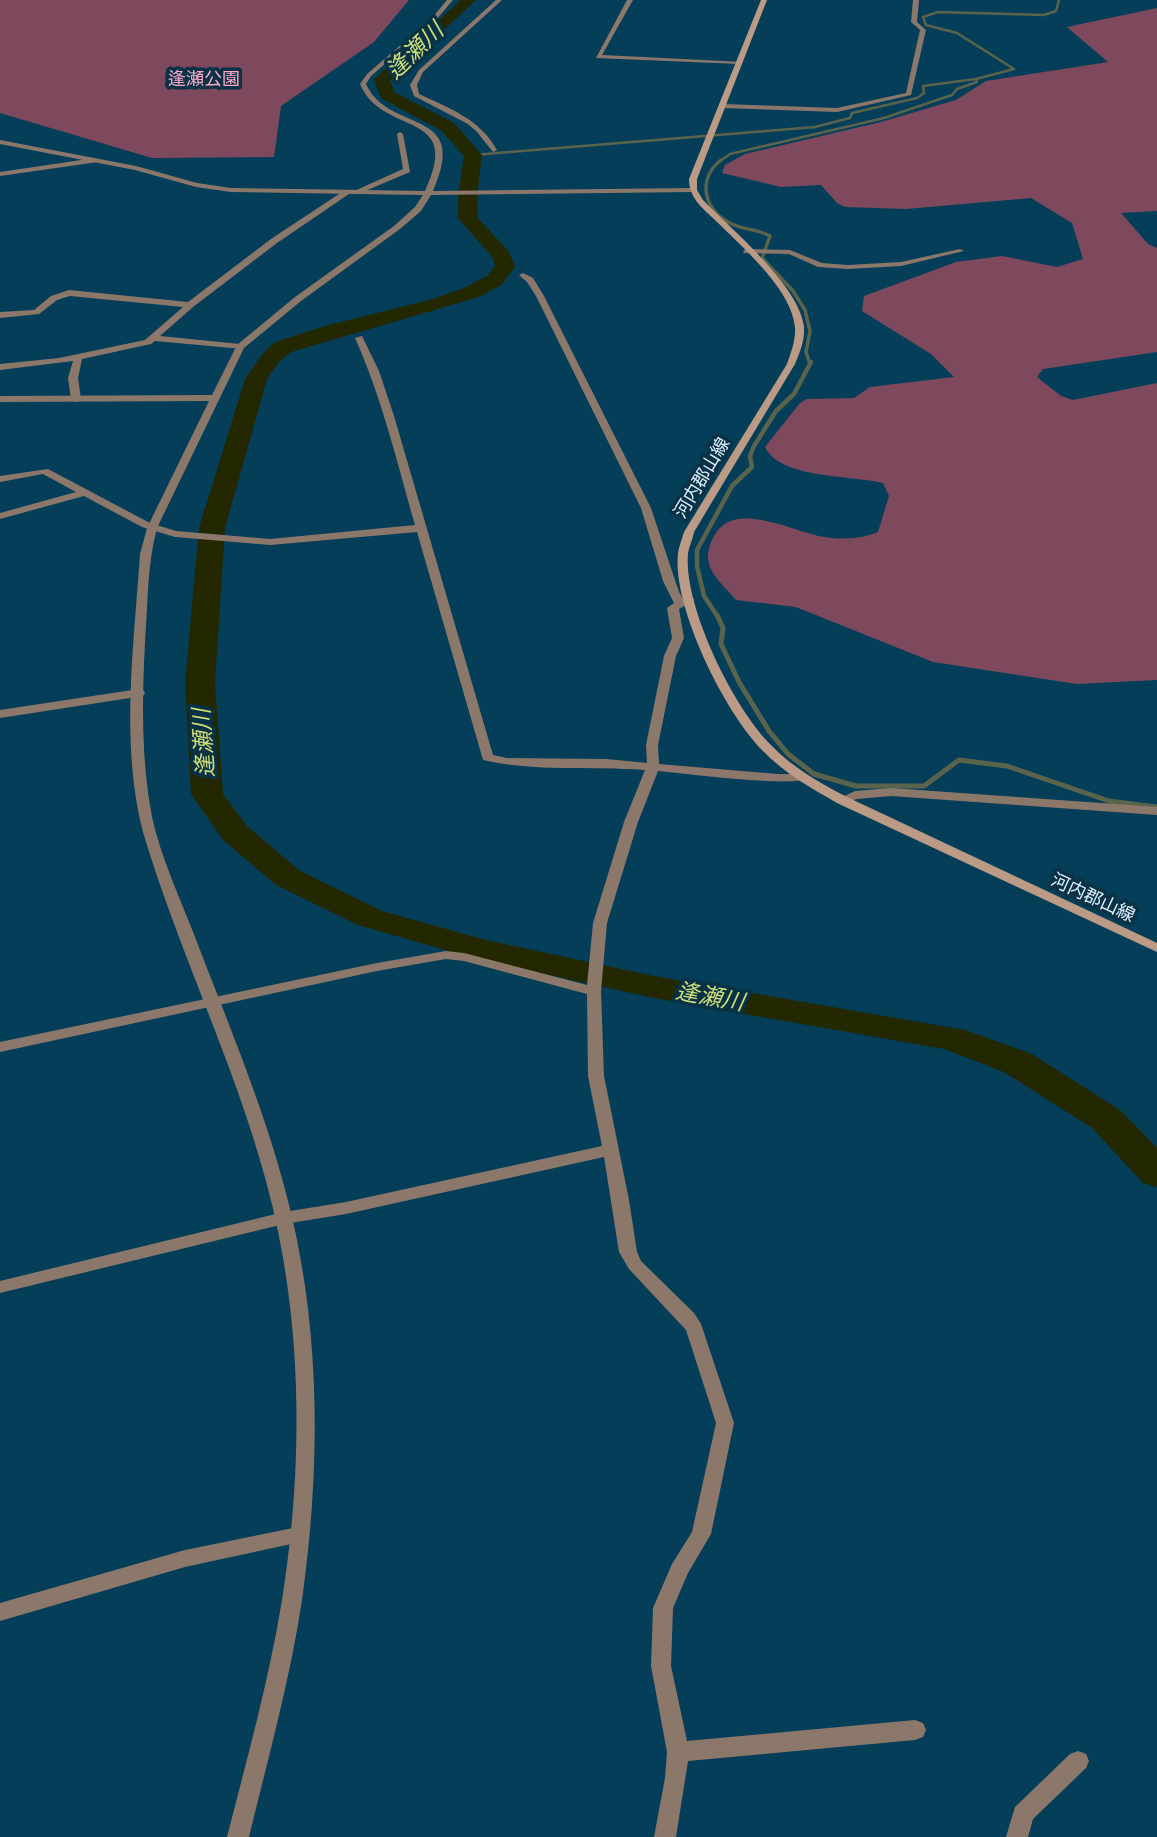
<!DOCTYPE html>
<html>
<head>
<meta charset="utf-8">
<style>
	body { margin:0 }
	canvas { display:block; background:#043e59 }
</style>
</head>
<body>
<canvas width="1157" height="1837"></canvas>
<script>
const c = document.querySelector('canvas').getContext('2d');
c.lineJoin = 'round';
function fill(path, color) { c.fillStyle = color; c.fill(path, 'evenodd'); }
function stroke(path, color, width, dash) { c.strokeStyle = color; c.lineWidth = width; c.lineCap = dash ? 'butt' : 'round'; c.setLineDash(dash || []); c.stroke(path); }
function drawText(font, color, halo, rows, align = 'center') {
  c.font = font + ' "Asap Condensed","Noto Sans JP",sans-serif'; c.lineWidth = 7; c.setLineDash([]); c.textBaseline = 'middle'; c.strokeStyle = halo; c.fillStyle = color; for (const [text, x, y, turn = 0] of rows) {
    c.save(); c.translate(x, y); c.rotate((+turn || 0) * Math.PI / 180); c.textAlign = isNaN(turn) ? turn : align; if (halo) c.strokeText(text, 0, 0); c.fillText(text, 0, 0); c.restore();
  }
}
const green = new Path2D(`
	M 0,0 L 409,0 L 374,42 L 281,106 L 274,157 L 152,158 L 0,113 Z
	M 1157,8 L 1157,211 L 1121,213 L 1148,244 L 1157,248 L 1157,352 L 1043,369 L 1037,377 L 1061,396 L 1073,400 L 1157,383 L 1157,680 L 1077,684 L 933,662 L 796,607 L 736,600 C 720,581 699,567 712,540 C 731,496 791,532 825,537 C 844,540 861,539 878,532 L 889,496 L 883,483 C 851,475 780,479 765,447 L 800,403 L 807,399 L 854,398 L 870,387 L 954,377 L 931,354 L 862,311 L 864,296 L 956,262 L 1002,256 L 1057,267 L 1083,259 L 1072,223 L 1031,198 L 906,209 L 845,207 L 837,203 L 821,185 L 781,187 L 722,173 L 725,165 L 745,154 L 881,122 L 956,100 L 986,81 L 1108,62 L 1067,27 Z`);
const streamFar3 = new Path2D(`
	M 473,155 L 815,127 L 850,118 L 852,113 L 917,98 L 924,93 L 923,86 L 976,79 L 1014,69 L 957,33 L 926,25 L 923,17 L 938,12 L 1044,15 L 1056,11 L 1059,0
	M 719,162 L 730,154 L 884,118 L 952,95 L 957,89 L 977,82 L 976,79`);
const streamFar2 = new Path2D(`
	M 721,160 C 696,180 704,211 732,224 C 744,230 758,229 770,236 L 762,258 L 793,291 L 805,310 L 810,331 L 806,352 L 810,364`);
const streamFar1 = new Path2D(`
	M 718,617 L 704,596 L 697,566 L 697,550 L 732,486 L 752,467 L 750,456 L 754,446 L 776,411 L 794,394 L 811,362`);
const stream = new Path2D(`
	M 717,615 L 723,628 L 721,644 L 739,682 L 769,731 L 788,754 L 814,774 L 856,786 L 924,786 L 959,760 L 1007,766 L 1109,801 L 1157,807`);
const river = new Path2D(`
	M 461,0 L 476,0 L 390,80 L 394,92 L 454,123 L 482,155 L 477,196 L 478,218 L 509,252 L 515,267 L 501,285 L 479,297 L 291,352 L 279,362 L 267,379 L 225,528 L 215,683 L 223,794 L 247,826 L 300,871 L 382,911 L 486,940 L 654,976 L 965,1030 L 1032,1054 L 1120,1110 L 1157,1148 L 1157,1187 L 1143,1183 L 1092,1128 L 1004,1072 L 944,1049 L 654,998 L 480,960 L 358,925 L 276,885 L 223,840 L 191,794 L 185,683 L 199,528 L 245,379 L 263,353 L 275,342 L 325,326 L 433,299 L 464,288 L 487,276 L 495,266 L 493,258 L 458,218 L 458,196 L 464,156 L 442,131 L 381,98 L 374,79 Z`);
const minor = new Path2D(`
	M 496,0 L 502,0 L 423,72 L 417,85 L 419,94 C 449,108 480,119 497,150 L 493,152 L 477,132 L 468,124 L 414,96 L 410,85 L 419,70 Z
	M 627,0 L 633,0 L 602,55 L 743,62 L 740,64 L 596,58 Z
	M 913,0 L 919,0 L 917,22 L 926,30 L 911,95 L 837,112 L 723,108 L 720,106 L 723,104 L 837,108 L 906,93 L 920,30 L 911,22 Z
	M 400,132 L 403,134 L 410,172 L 358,194 L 352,192 L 277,243 L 193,307 L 160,336 L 240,344 L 243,345 L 243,349 L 155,341 L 151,344 L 82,359 L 78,378 L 81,399 L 76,402 L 71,399 L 68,378 L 73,361 L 0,370 L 0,364 L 59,358 L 145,340 L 183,307 L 70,296 L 57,300 L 39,314 L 0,318 L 0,312 L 34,310 L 51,296 L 69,290 L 188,302 L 271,239 L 345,190 L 352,192 L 403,169 L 397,134 Z
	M 95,158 L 98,162 L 0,176 L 0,172 Z
	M 747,249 L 790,250 L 822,263 L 848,265 L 901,262 L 960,249 L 964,251 L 901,266 L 848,269 L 818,267 L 789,254 L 744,253 L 743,251 Z
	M 523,273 L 533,278 L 544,296 L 651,508 L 679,592 L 683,599 L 689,597 L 695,600 L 679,609 L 684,638 L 676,656 L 658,745 L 659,764 L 777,774 L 802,774 L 808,778 C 795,788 681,773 658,771 L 638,822 L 607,923 L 601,991 L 604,1076 L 629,1200 L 637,1252 L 641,1261 L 694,1313 L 701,1324 L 734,1423 L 711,1534 L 688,1573 L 673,1608 L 671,1666 L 687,1741 L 915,1720 L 923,1723 L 926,1730 L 923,1737 L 915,1740 L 688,1761 L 676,1837 L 654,1837 L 665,1778 L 667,1752 L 651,1666 L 653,1608 L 672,1564 L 692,1532 L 716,1423 L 686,1330 L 629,1269 L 619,1252 L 604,1157 L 346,1214 L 284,1224 L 0,1293 L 0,1281 L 284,1212 L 346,1202 L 602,1146 L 588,1076 L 587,994 L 464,961 L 446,959 L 377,971 L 0,1052 L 0,1042 L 377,963 L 446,951 L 464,953 L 587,985 L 593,923 L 624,822 L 645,770 C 592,766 534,772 483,760 L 417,532 L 270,545 L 175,537 L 142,527 L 84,496 L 0,519 L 0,513 L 76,492 L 43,474 L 0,482 L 0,476 L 48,469 L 150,523 L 176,531 L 270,539 L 415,525 C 397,462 382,398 355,338 L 362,336 L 379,371 L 394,416 L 493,755 L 507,758 L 606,759 L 647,763 L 646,745 L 664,656 L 672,638 L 667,608 L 674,603 L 663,581 L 641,508 L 536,296 L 527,282 L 519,275 Z
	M 139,689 L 143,690 L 145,693 L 143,696 L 0,718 L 0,710 Z
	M 891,788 L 1157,807 L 1157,815 L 891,796 L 857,799 L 842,804 L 836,800 L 855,791 Z
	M 298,1527 L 305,1529 L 308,1535 L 305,1541 L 185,1567 L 0,1621 L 0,1603 L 185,1550 Z
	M 1078,1751 L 1086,1754 L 1089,1761 L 1086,1768 L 1033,1819 L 1028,1837 L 1006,1837 L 1015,1807 L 1070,1754 Z`);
const tertiary = new Path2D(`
	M 447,0 L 453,0 L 436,20 L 371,76 L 366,84 C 389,135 471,106 433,191 L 693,188 L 697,190 L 693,192 L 431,195 L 421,211 L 400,229 L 301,301 L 244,348 L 157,528 C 147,565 148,603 145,642 C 142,700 141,759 152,817 C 161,858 180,898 195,937 C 230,1029 270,1121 292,1217 C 321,1341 320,1474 302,1600 C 290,1680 268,1758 249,1837 L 227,1837 C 247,1759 269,1680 282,1600 C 304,1463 303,1316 266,1181 C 234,1062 178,950 143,832 C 120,742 134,645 140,554 L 147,528 L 209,401 L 0,402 L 0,396 L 212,395 L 237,345 L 295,297 L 394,226 L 415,207 L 423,195 L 231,192 L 196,187 L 135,170 L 0,144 L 0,140 L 136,166 L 197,183 L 231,188 L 425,191 C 464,108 383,138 360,84 L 367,74 L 432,18 Z`);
const secondary = new Path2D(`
	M 761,0 L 767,0 L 697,179 L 697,190 L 703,200 C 731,229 800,286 804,327 C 805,340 800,352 795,364 L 694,532 C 693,539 689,546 688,553 C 683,606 734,709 772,746 C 793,768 820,783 847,797 L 1157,943 L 1157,952 L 837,803 C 811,788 784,773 763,751 C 725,713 672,607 678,553 C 679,546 682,539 684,532 L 787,364 C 791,352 796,340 795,327 C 792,289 740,245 714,219 C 701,207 689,197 689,179 Z`);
const farParknames = [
	["逢瀬公園",204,79]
];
const farStreetnames = [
	["河内郡山線",702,478,-59],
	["河内郡山線",1093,898,25]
];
const waterNames = [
	["逢瀬川",415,51,-44],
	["逢瀬川",204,743,-94],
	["逢瀬川",710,997,10]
];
fill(green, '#7f495d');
stroke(streamFar3, '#5a644c', 2.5);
stroke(streamFar2, '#5a644c', 3.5);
stroke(streamFar1, '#5a644c', 4.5);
stroke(stream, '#5a644c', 5);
fill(river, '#232800');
fill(minor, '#8c786b');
fill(tertiary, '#8c786b');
fill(secondary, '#bb9b86');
drawText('18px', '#fda8c7', '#0a3247', farParknames);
drawText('18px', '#dbf0fd', '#0a3247', farStreetnames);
drawText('italic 23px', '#cfde73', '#0a3247', waterNames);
</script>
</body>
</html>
